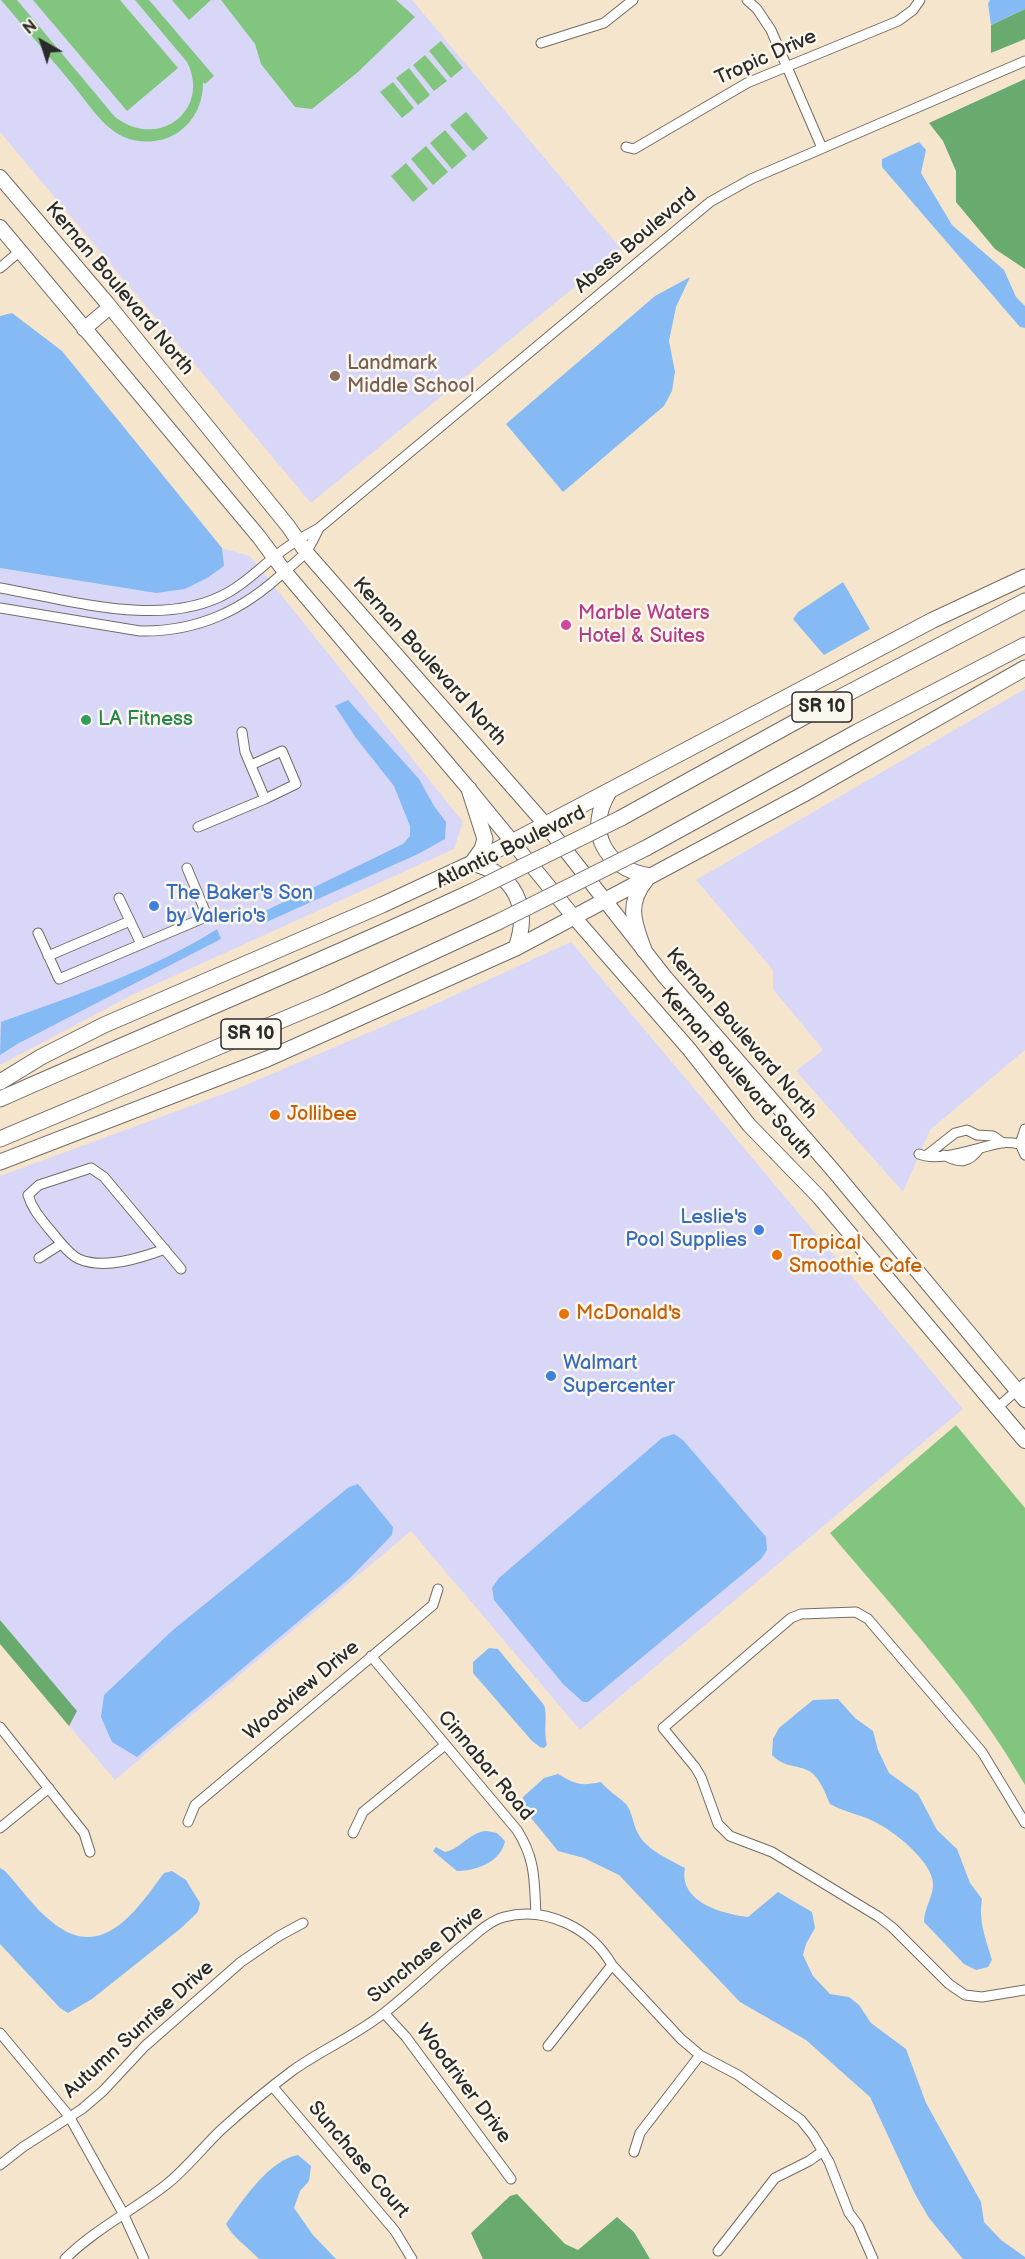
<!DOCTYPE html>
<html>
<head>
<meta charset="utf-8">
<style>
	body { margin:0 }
	#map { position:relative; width:1025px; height:2259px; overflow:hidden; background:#f6e5cd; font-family:"Balsamiq Sans",sans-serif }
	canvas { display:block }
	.north { position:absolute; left:12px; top:12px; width:60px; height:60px; -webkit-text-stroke:4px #fbf7ec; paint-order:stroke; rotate:321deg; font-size:16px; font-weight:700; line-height:24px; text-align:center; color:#2b2b2b }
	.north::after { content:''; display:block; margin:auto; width:21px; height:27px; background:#2b2b2b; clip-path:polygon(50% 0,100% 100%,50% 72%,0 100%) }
</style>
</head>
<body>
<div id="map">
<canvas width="1025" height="2259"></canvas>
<div class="north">N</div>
</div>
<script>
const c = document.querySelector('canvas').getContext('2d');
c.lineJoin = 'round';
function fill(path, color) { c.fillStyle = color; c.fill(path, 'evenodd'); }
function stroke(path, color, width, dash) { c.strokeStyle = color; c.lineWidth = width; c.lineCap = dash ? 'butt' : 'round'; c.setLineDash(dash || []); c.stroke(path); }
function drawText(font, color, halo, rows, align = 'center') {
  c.font = font + ' "Balsamiq Sans",sans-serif'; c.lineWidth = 5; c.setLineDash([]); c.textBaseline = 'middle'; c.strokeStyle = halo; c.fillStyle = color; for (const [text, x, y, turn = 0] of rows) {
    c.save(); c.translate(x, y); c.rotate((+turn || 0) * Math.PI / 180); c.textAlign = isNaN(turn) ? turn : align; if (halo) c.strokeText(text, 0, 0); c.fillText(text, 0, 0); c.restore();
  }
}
const built = new Path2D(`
	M 0,0 L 412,0 L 621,249 L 311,503 L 0,132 Z
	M 222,548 L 250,556 L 463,822 L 454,849 L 132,995 L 0,1065 L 0,568 L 156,593 L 224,566 Z
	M 1025,689 L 1025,1050 L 930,1130 L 903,1192 L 796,1071 L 823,1050 L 773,989 L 773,970 L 696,880 Z
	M 571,942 L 963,1409 L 580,1730 L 411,1531 L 115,1780 L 69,1726 L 76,1711 L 0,1620 L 0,1176 L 234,1090 L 431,1006 Z`);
const green = new Path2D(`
	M 1,0 L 17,0 L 115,117 C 160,151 211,109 187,62 L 135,0 L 149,0 L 214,76 L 205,84 L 203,82 C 203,103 195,121 177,133 C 162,143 140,144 124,137 C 102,127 88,103 73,85 C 49,56 25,28 1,0 Z
	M 33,0 L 120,0 L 178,68 L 127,111 Z
	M 172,0 L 211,0 L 189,20 Z
	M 221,0 L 396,0 L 415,17 L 358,72 L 312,109 L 295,107 L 261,64 L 255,44 Z
	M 441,41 L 463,68 L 451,78 L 429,51 Z
	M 425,55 L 447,81 L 434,91 L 413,65 Z
	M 409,68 L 430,95 L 418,105 L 396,78 Z
	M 393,82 L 414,108 L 402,118 L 380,92 Z
	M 466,112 L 488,138 L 473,151 L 450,125 Z
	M 445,130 L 467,156 L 452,169 L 430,143 Z
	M 426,146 L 448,172 L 433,185 L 411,159 Z
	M 406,163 L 428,189 L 413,202 L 391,176 Z
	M 956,1425 L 1025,1508 L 1025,1785 C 973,1693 898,1614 830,1533 Z`);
const forest = new Path2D(`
	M 1025,9 L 1025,39 L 991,53 L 991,25 Z
	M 1025,79 L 1025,269 L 995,249 L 956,202 L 956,171 L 943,141 L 929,123 Z
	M 0,1620 L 77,1711 L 69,1726 L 0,1644 Z
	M 517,2194 L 565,2244 L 578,2250 L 617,2217 L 634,2232 L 650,2259 L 483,2259 L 471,2233 L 510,2196 Z`);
const water = new Path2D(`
	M 990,0 L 1025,0 L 1025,9 L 991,25 L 988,4 Z
	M 919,142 L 926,150 L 921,173 L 952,225 L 1004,270 L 1016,297 L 1025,306 L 1025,328 L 1020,327 L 882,167 L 882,159 Z
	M 690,277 L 676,307 L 669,341 L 675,372 L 672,391 L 664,406 L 563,492 L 506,424 L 655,296 Z
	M 12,313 L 62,351 L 222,548 L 224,566 L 207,578 L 185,589 L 156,593 L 0,568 L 0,316 Z
	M 843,582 L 870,629 L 824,655 L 793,619 L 798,612 Z
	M 348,700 L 419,779 L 434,806 L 446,822 L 445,839 L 418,854 L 262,924 L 259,914 L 403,844 L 410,836 L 410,826 L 394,786 L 356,738 L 335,706 Z
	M 217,929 L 221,939 L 19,1043 L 0,1055 L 1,1022 C 75,995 151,971 217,929 Z
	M 674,1434 L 683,1440 L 766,1537 L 767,1550 L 761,1559 L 588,1702 L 583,1702 L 563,1684 L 494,1600 L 492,1588 L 499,1578 L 662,1438 Z
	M 358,1484 L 393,1527 L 392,1535 L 350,1578 L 137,1757 L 112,1742 L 101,1717 L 104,1695 L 173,1630 L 349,1487 Z
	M 489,1648 L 498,1649 L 544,1705 C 548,1716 543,1730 547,1745 L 544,1748 L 540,1747 L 532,1741 L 473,1673 L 473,1662 Z
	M 838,1699 L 855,1718 L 873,1731 L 878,1750 L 889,1773 L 918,1794 L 937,1830 L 957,1849 L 970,1883 L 982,1899 C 978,1920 986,1940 992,1960 L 988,1967 L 976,1970 L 964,1964 L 924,1922 C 924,1909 932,1899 933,1886 C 935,1863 893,1830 873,1821 C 859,1814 844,1812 830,1804 C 825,1793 820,1777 809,1771 C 795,1764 785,1768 772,1755 L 773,1739 L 779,1728 L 813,1700 Z
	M 558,1774 C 577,1785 580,1786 601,1782 C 608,1791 618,1796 626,1804 C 633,1813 633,1826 639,1835 C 647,1850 670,1860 685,1868 C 678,1902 723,1914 748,1917 L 778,1892 L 812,1912 L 815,1928 L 806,1944 L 803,1955 L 813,1976 L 830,1994 L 849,1997 L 859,2005 L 871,2023 L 906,2049 L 926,2103 L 981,2202 L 984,2222 L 1001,2240 L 1025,2257 L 1025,2259 L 963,2259 L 929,2218 L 915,2194 L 870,2097 L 806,2040 L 740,2002 L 619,1875 L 584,1858 L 558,1851 L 527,1813 L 522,1802 L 523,1797 L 544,1778 Z
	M 487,1831 L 497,1833 L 505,1841 C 501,1862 476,1871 457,1871 L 433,1851 L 436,1847 L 445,1852 C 461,1849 469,1832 487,1831 Z
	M 0,1868 L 5,1871 C 20,1887 34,1908 52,1922 C 102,1963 136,1911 164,1873 L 172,1871 L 186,1880 L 200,1903 L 198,1912 L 180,1929 L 92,1999 L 68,2013 L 60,2008 L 0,1944 Z
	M 298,2155 L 311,2166 L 309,2181 L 300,2191 L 294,2208 L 313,2235 L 336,2259 L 259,2259 C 248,2247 233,2238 226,2224 C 241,2202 270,2159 298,2155 Z`);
const minor = new Path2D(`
	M 747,0 L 757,9 L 771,30 L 822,148
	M 541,43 L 604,23 L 633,0
	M 626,147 L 634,149 L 747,83 L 898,21 L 913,10 L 920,0
	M 0,268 L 20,251
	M 0,588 C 70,600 164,630 229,592 C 245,583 258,570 273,558 C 287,546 302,537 319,528 L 710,202 L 751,179 L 1025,61
	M 0,608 L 140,631 C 198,632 244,610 285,571 C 292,565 300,559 305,553 C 311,546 315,536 319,528
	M 251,765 L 282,751 L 296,784 L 265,799
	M 198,827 L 265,799 L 245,752 L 242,732
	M 119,898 L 141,944
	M 38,933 L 59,979 L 201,919 L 205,911 L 187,868
	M 48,956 L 130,921
	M 1025,1129 L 1020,1144 L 1025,1155
	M 919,1154 C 940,1163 978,1147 1001,1143 C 1007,1142 1014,1143 1020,1144
	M 927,1155 L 955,1133 L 967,1130 L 977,1135 L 993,1136 L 1003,1143
	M 944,1155 C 960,1164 969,1163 980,1148
	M 165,1249 C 141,1258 104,1270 79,1259 C 68,1254 58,1239 50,1230 C 41,1219 32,1209 28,1195 L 39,1185 L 91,1168 L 104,1177 L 181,1269
	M 39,1258 L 61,1244
	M 997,1408 L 1025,1383
	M 371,1656 L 517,1830 C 536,1860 534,1880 536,1914
	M 0,1727 L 84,1833 L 90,1852
	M 188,1822 L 195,1805 L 433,1605 L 438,1589
	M 1025,1823 L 982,1752 L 868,1619 L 856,1612 L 801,1614 L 791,1618 L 663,1728 L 695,1767 L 701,1777 L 718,1824 L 730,1836 L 772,1852 L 879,1917 L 893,1928 L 949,1984 L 965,1995 L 982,1997 L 1025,1990
	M 0,1828 L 49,1788
	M 353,1833 L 363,1812 L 445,1745
	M 384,2013 L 406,2037 L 511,2179
	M 0,2033 L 69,2116 L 123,2213 L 144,2259
	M 548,2046 L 612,1965
	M 273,2087 L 395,2231 L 412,2259
	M 634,2152 L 640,2133 L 700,2055
	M 0,2165 L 23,2147 L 82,2109 L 103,2091 L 145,2046 L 241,1962 L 279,1936 L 303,1923
	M 718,2251 L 775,2178 L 809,2161 L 823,2151
	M 65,2259 C 95,2229 134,2210 167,2184 C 187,2168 203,2147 222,2129 C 244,2109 268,2089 292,2071 C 321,2050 355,2036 384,2013 C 411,1992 436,1967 463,1945 C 475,1935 489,1921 504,1917 C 546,1906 591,1928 612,1965 L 681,2039 L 700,2055 L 738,2075 L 801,2120 L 813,2135 L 829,2162 L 849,2213 L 858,2225 L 873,2259`);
const primary = new Path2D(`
	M 0,177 L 107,303 L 288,526 L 306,552 L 545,824 L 665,977 L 832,1169 L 1025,1400
	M 0,227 L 259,537 L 285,572 L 469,789 L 573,916 L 689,1049 L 749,1125 L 819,1197 L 1025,1441
	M 84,329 L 110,307`);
const trunk = new Path2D(`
	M 469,789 L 485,839 L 482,849 L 472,863 C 514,874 531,906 516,948
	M 610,790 C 585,830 603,868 650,876
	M 621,818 L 833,701 L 1025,601
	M 646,848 L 857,732 L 1025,645
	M 644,950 C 634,923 626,904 646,880
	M 0,1082 L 41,1057 L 104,1025 L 382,905 L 472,863 L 933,620 L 1025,577
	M 0,1099 C 157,1029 317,964 473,891
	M 0,1139 L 327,1001 L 498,922
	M 0,1162 L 267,1059 L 516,948 L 804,794 L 1025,668`);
const trunkBridge = new Path2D(`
	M 473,891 L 621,818
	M 498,922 L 646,848`);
const markers = [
	[335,376,6,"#8d6e63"],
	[566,625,6,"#d1479c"],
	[86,720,6,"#2e9e5b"],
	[154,906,6,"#3f7fe0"],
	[275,1115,6,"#e8710a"],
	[759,1230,6,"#3f7fe0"],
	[777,1255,6,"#e8710a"],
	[564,1314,6,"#e8710a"],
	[551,1376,6,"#3f7fe0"]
];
const shields = [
	[822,707,60],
	[251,1034,60]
];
const shieldNames = [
	["SR 10",822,707],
	["SR 10",251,1034]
];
const streetNames = [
	["Tropic Drive",766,58,-24],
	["Abess Boulevard",636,241,-40],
	["Kernan Boulevard North",119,289,50],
	["Kernan Boulevard North",429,662,48],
	["Atlantic Boulevard",511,848,-26],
	["Kernan Boulevard North",741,1034,49],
	["Kernan Boulevard South",736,1074,49],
	["Woodview Drive",302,1691,-40],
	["Cinnabar Road",485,1766,50],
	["Sunchase Drive",426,1955,-39],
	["Autumn Sunrise Drive",139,2030,-42],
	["Woodriver Drive",463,2084,53],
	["Sunchase Court",358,2160,50]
];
const educationNames = [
	["Landmark",347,364],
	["Middle School",347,387]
];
const hotelNames = [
	["Marble Waters",578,614],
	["Hotel & Suites",578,637]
];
const leisureNames = [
	["LA Fitness",98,720]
];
const shopNames = [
	["The Baker's Son",166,894],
	["by Valerio's",166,917],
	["Leslie's",747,1218,"right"],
	["Pool Supplies",747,1241,"right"],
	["Walmart",563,1364],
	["Supercenter",563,1387]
];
const foodNames = [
	["Jollibee",287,1115],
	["Tropical",789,1244],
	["Smoothie Cafe",789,1267],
	["McDonald's",576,1314]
];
fill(built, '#d9d7f8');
fill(green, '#82c57f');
fill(forest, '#69aa6e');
fill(water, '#85baf4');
stroke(minor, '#726c64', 11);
stroke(primary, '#726c64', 16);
stroke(trunk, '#726c64', 17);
stroke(minor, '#fff', 9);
stroke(primary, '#fff', 14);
stroke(trunk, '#fff', 15);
stroke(trunkBridge, '#726c64', 17, []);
stroke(trunkBridge, '#fff', 15);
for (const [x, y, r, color] of markers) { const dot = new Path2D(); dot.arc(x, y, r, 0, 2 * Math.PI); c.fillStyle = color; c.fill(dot); stroke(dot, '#fbf7ec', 2); }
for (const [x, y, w] of shields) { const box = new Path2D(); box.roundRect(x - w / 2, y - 15, w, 30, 4.5); c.fillStyle = '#fbf7ec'; c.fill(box); stroke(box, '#2b2b2b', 1.5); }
drawText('bold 18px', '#2b2b2b', null, shieldNames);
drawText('20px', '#2b2b2b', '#fbf7ec', streetNames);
drawText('20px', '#785e54', '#fbf7ec', educationNames, 'left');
drawText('20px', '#b23c85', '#fbf7ec', hotelNames, 'left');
drawText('20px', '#27864d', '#fbf7ec', leisureNames, 'left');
drawText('20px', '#366cbe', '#fbf7ec', shopNames, 'left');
drawText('20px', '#c56008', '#fbf7ec', foodNames, 'left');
</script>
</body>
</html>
